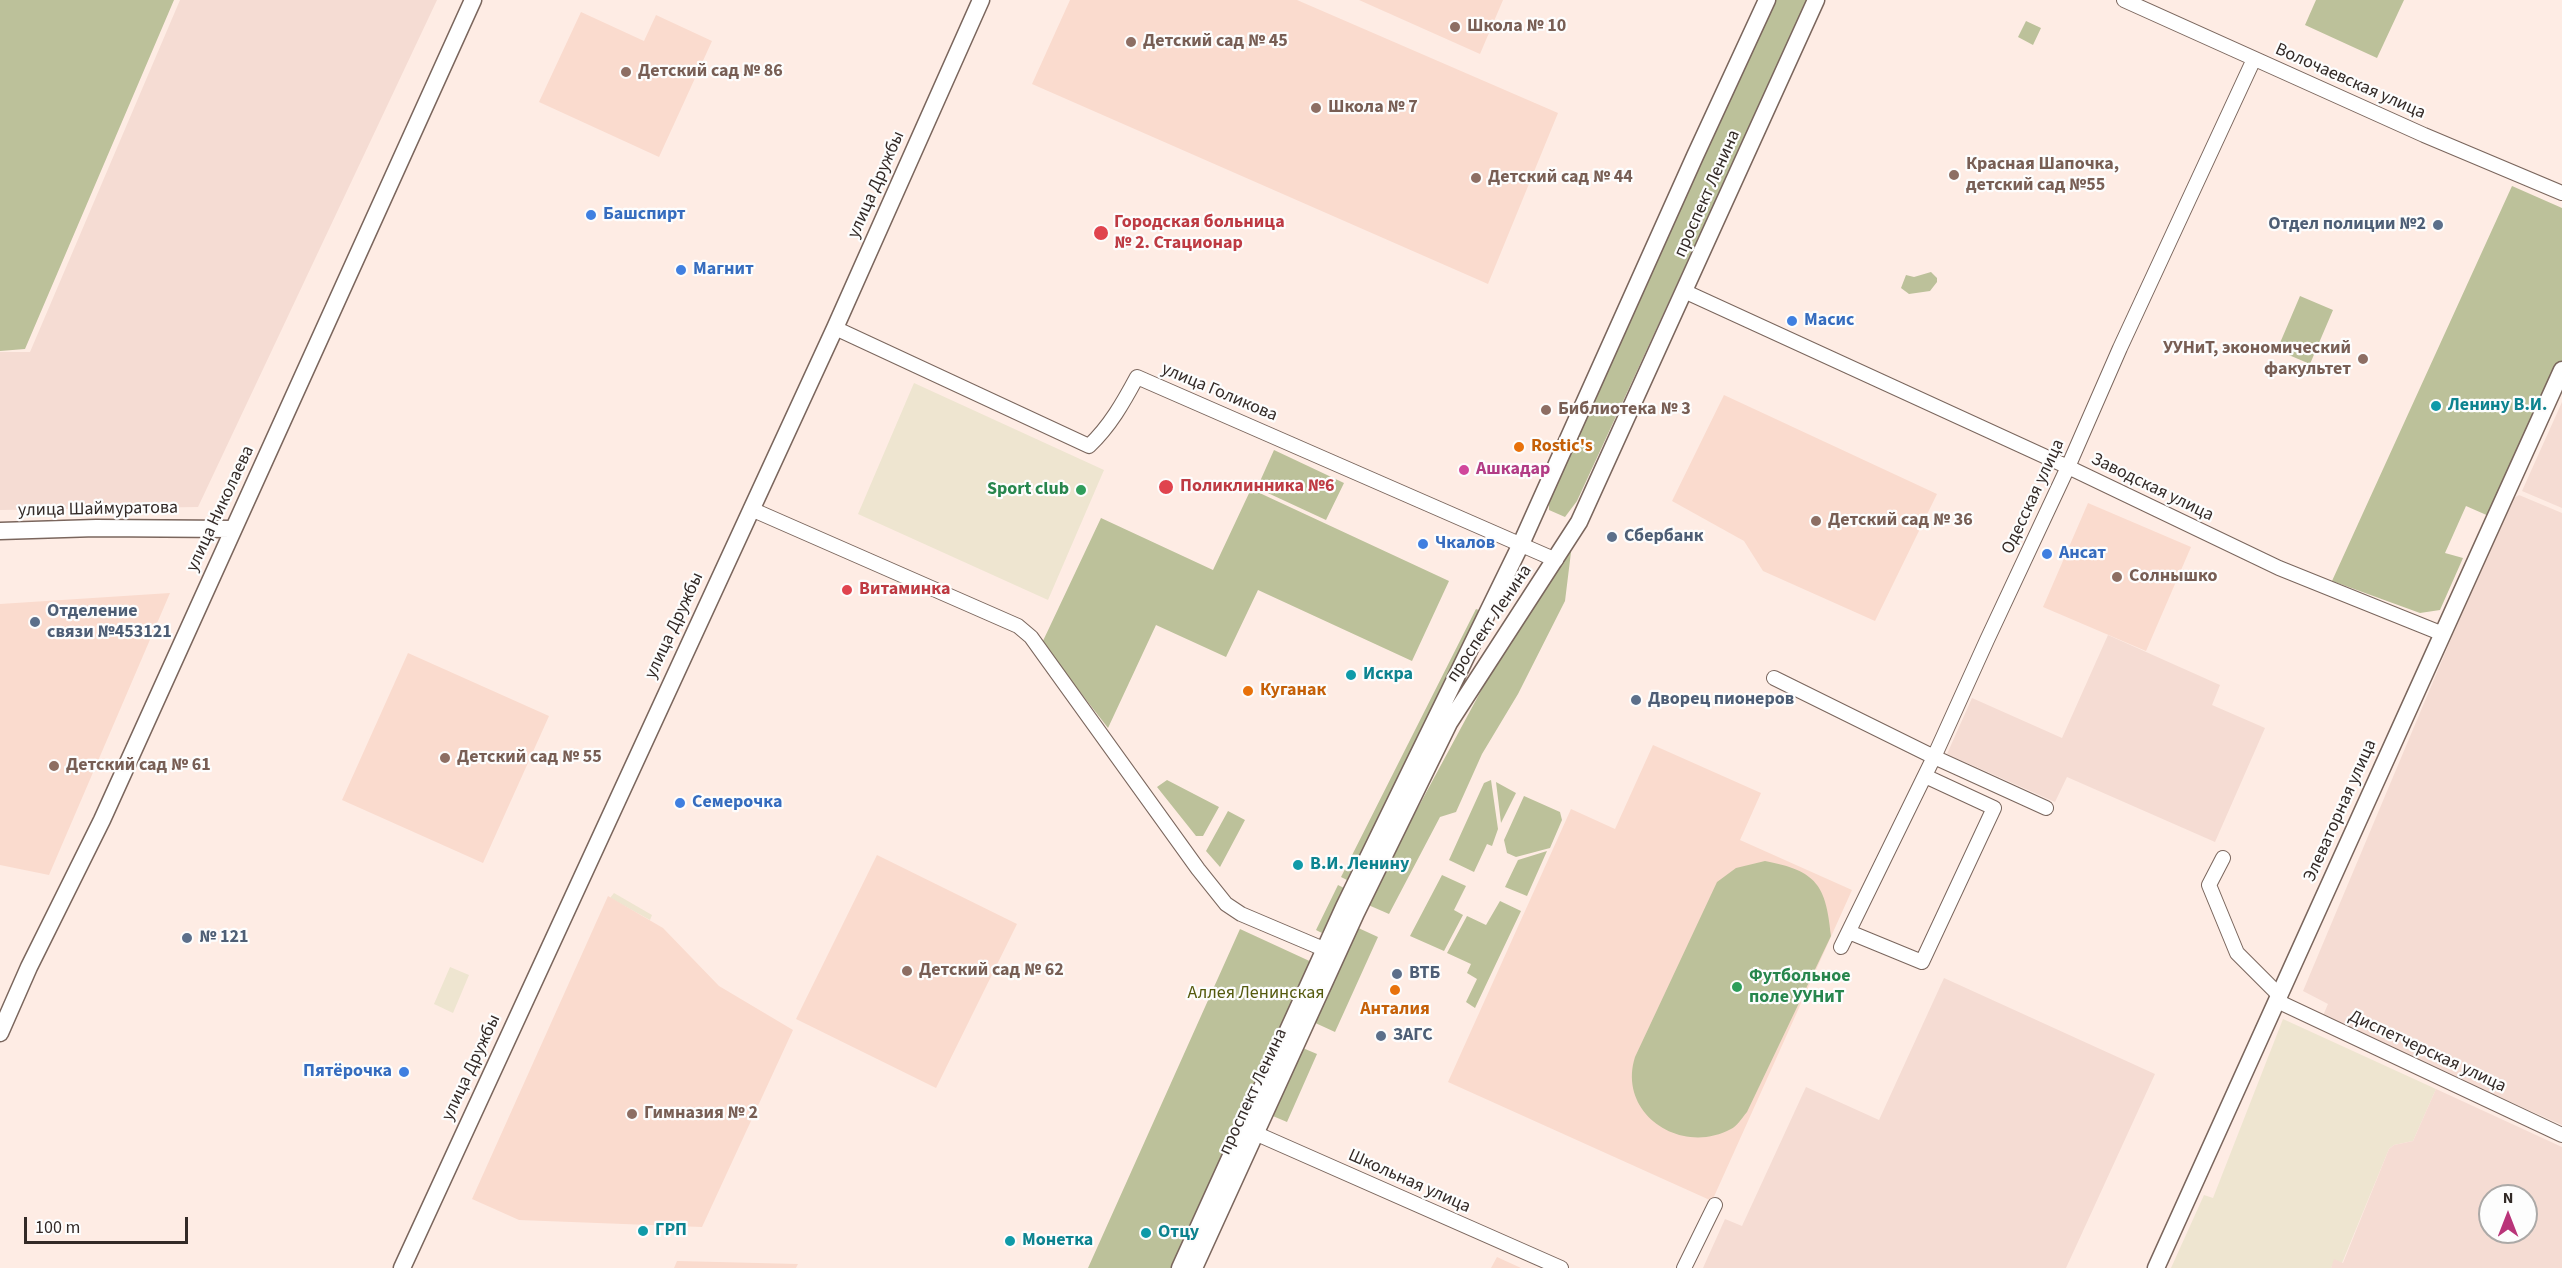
<!DOCTYPE html>
<html>
<head>
<meta charset="utf-8">
<style>
	body { margin:0 }
	#map { position:relative; width:2562px; height:1268px; overflow:hidden; background:#feece4; font-family:"Source Sans 3",sans-serif }
	canvas { display:block }
	.north { position:absolute; left:2478px; top:1184px; width:60px; height:60px; box-sizing:border-box; background:#fdfdfd; border:2px solid #aca9a7; border-radius:50%; rotate:0deg; font-size:16px; font-weight:700; line-height:24px; text-align:center; color:#332a27 }
	.north::after { content:''; display:block; margin:auto; width:21px; height:27px; background:#b93479; clip-path:polygon(50% 0,100% 100%,50% 72%,0 100%) }
	.scale { position:absolute; left:24px; top:1217px; width:164px; height:27px; box-sizing:border-box; border:3px solid #332a27; border-top:0; padding-left:8px; font-size:18px; line-height:21px; white-space:nowrap; color:#332a27; -webkit-text-stroke:4px #fdfdfd; paint-order:stroke }
</style>
</head>
<body>
<div id="map">
<canvas width="2562" height="1268"></canvas>
<div class="north">N</div>
<div class="scale">100 m</div>
</div>
<script>
const c = document.querySelector('canvas').getContext('2d');
c.lineJoin = 'round';
function fill(path, color) { c.fillStyle = color; c.fill(path, 'evenodd'); }
function stroke(path, color, width, dash) { c.strokeStyle = color; c.lineWidth = width; c.lineCap = dash ? 'butt' : 'round'; c.setLineDash(dash || []); c.stroke(path); }
function drawText(font, color, halo, rows, align = 'center') {
  c.font = font + ' "Source Sans 3",sans-serif'; c.lineWidth = 4.5; c.setLineDash([]); c.textBaseline = 'middle'; c.strokeStyle = halo; c.fillStyle = color; for (const [text, x, y, turn = 0] of rows) {
    c.save(); c.translate(x, y); c.rotate((+turn || 0) * Math.PI / 180); c.textAlign = isNaN(turn) ? turn : align; if (halo) c.strokeText(text, 0, 0); c.fillText(text, 0, 0); c.restore();
  }
}
const commercial = new Path2D(`
	M 914,383 L 1104,470 L 1048,600 L 858,514 Z
	M 614,893 L 652,915 L 650,920 L 610,898 Z
	M 450,967 L 469,975 L 453,1013 L 434,1004 Z
	M 2283,1019 L 2436,1089 L 2413,1141 L 2394,1145 L 2389,1149 L 2342,1263 L 2335,1260 L 2331,1268 L 2171,1268 L 2204,1195 L 2213,1198 Z`);
const industrial = new Path2D(`
	M 180,0 L 437,0 L 198,507 L 0,510 L 0,352 L 30,352 Z
	M 2562,402 L 2562,508 L 2522,491 Z
	M 2519,495 L 2562,513 L 2562,1125 L 2322,1018 L 2328,1004 L 2303,991 L 2509,501 Z
	M 2108,635 L 2220,685 L 2212,705 L 2265,728 L 2215,842 L 2067,777 L 2055,802 L 1947,754 L 1972,698 L 2062,738 Z
	M 1944,978 L 2155,1074 L 2066,1268 L 1703,1268 L 1725,1219 L 1742,1226 L 1806,1087 L 1879,1120 Z
	M 2436,1089 L 2562,1147 L 2562,1268 L 2331,1268 L 2334,1259 L 2343,1263 L 2389,1149 L 2394,1145 L 2413,1141 ZM 2490,1196 L 2526,1196 L 2526,1232 L 2490,1232 Z`);
const built = new Path2D(`
	M 1070,0 L 1297,0 L 1558,113 L 1488,284 L 1032,84 Z
	M 1359,0 L 1503,0 L 1480,54 Z
	M 581,12 L 644,41 L 656,15 L 712,41 L 659,157 L 539,102 Z
	M 1724,395 L 1937,494 L 1875,621 L 1763,571 L 1744,541 L 1672,501 Z
	M 2088,503 L 2191,547 L 2146,651 L 2043,607 Z
	M 170,593 L 49,875 L 0,865 L 0,604 Z
	M 408,653 L 549,716 L 483,863 L 342,800 Z
	M 1653,745 L 1761,793 L 1740,840 L 1852,890 L 1712,1201 L 1448,1082 L 1571,809 L 1615,829 Z
	M 877,855 L 1017,924 L 936,1088 L 796,1019 Z
	M 608,896 L 663,928 L 719,986 L 793,1030 L 702,1227 L 519,1220 L 472,1199 Z
	M 1497,1257 L 1521,1268 L 1491,1268 Z
	M 677,1261 L 798,1264 L 796,1268 L 674,1268 Z`);
const green = new Path2D(`
	M 0,0 L 174,0 L 25,349 L 0,351 Z
	M 1772,0 L 1808,0 L 1577,501 L 1565,517 L 1549,510 L 1549,493 Z
	M 2316,0 L 2404,0 L 2377,58 L 2305,25 Z
	M 2026,21 L 2041,28 L 2033,45 L 2018,37 Z
	M 2512,186 L 2562,208 L 2562,361 L 2491,517 L 2466,506 L 2445,553 L 2463,558 L 2440,610 L 2420,613 L 2332,581 Z
	M 1931,272 L 1937,278 L 1937,282 L 1930,291 L 1909,294 L 1901,288 L 1906,275 L 1914,277 Z
	M 2300,296 L 2333,310 L 2310,364 L 2277,350 Z
	M 1274,450 L 1344,483 L 1326,520 L 1257,488 Z
	M 1251,489 L 1449,581 L 1412,661 L 1258,590 L 1226,657 L 1156,625 L 1108,728 L 1042,643 L 1101,518 L 1213,570 Z
	M 1572,544 L 1565,601 L 1518,694 L 1482,754 L 1456,812 L 1440,817 L 1389,914 L 1366,904 L 1510,637 Z
	M 1476,609 L 1482,611 L 1347,880 L 1341,877 Z
	M 1167,780 L 1219,807 L 1203,836 L 1196,836 L 1157,787 Z
	M 1491,780 L 1498,829 L 1492,846 L 1487,844 L 1474,872 L 1449,860 L 1484,783 Z
	M 1496,782 L 1516,793 L 1501,823 Z
	M 1524,796 L 1560,812 L 1562,820 L 1550,848 L 1516,857 L 1507,853 L 1504,840 Z
	M 1228,811 L 1245,820 L 1220,867 L 1206,851 Z
	M 1547,851 L 1527,896 L 1505,887 L 1518,860 Z
	M 1765,861 C 1817,871 1826,885 1831,936 L 1747,1112 C 1742,1118 1737,1126 1731,1129 C 1681,1156 1617,1114 1635,1057 L 1717,882 L 1736,868 Z
	M 1442,875 L 1466,886 L 1454,910 L 1463,915 L 1444,951 L 1410,936 Z
	M 1338,885 L 1344,888 L 1322,933 L 1316,930 Z
	M 1500,901 L 1521,911 L 1475,1008 L 1466,1002 L 1477,979 L 1467,973 L 1471,964 L 1447,953 L 1467,916 L 1486,925 Z
	M 1354,926 L 1378,937 L 1335,1032 L 1311,1021 Z
	M 1240,929 L 1316,964 L 1174,1268 L 1088,1268 Z
	M 1298,1046 L 1317,1054 L 1287,1122 L 1268,1114 Z`);
const minor = new Path2D(`
	M 2124,0 L 2424,135 L 2562,193
	M 1686,292 L 2068,467 L 2279,568 L 2443,634
	M 835,328 L 1089,446 C 1110,426 1123,403 1137,377 L 1556,560
	M 751,509 L 1018,626 L 1031,637 L 1198,869 L 1226,904 L 1241,914 L 1333,953
	M 1774,678 L 1934,757 L 2046,808
	M 2223,858 L 2209,885 L 2237,953 L 2280,996
	M 1849,932 L 1922,962 L 1994,808 L 1925,776
	M 1841,947 L 1934,757 L 1987,640 L 2068,467 L 2120,348 L 2254,59
	M 2277,1001 L 2562,1135
	M 1248,1130 L 1561,1268
	M 1684,1268 L 1715,1205`);
const major = new Path2D(`
	M 0,531 L 96,528 L 232,529
	M 0,1033 L 29,967 L 102,820 L 473,0
	M 402,1268 L 835,328 L 981,0
	M 1180,1268 L 1344,907 L 1521,544 L 1695,156 L 1767,0
	M 1194,1268 L 1356,913 L 1449,723 L 1579,522 L 1816,0
	M 2156,1268 L 2562,370`);
const markers = [
	[1455,27,6,"#8d6e63"],
	[1131,42,6,"#8d6e63"],
	[626,72,6,"#8d6e63"],
	[1316,108,6,"#8d6e63"],
	[1954,175,6,"#8d6e63"],
	[1476,178,6,"#8d6e63"],
	[591,215,6,"#3f7fe0"],
	[2438,225,6,"#5c6f8a"],
	[1101,233,8,"#e0444e"],
	[681,270,6,"#3f7fe0"],
	[1792,321,6,"#3f7fe0"],
	[2363,359,6,"#8d6e63"],
	[2436,406,6,"#0f9aa8"],
	[1546,410,6,"#8d6e63"],
	[1519,447,6,"#e8710a"],
	[1464,470,6,"#d1479c"],
	[1166,487,8,"#e0444e"],
	[1081,490,6,"#2e9e5b"],
	[1816,521,6,"#8d6e63"],
	[1612,537,6,"#5c6f8a"],
	[1423,544,6,"#3f7fe0"],
	[2047,554,6,"#3f7fe0"],
	[2117,577,6,"#8d6e63"],
	[847,590,6,"#e0444e"],
	[35,622,6,"#5c6f8a"],
	[1351,675,6,"#0f9aa8"],
	[1248,691,6,"#e8710a"],
	[1636,700,6,"#5c6f8a"],
	[445,758,6,"#8d6e63"],
	[54,766,6,"#8d6e63"],
	[680,803,6,"#3f7fe0"],
	[1298,865,6,"#0f9aa8"],
	[187,938,6,"#5c6f8a"],
	[907,971,6,"#8d6e63"],
	[1397,974,6,"#5c6f8a"],
	[1737,987,6,"#2e9e5b"],
	[1395,990,6,"#e8710a"],
	[1381,1036,6,"#5c6f8a"],
	[404,1072,6,"#3f7fe0"],
	[632,1114,6,"#8d6e63"],
	[643,1231,6,"#0f9aa8"],
	[1146,1233,6,"#0f9aa8"],
	[1010,1241,6,"#0f9aa8"]
];
const educationNames = [
	["Школа № 10",1467,27],
	["Детский сад № 45",1143,42],
	["Детский сад № 86",638,72],
	["Школа № 7",1328,108],
	["Красная Шапочка,",1966,165],
	["детский сад №55",1966,186],
	["Детский сад № 44",1488,178],
	["УУНиТ, экономический",2351,349,"right"],
	["факультет",2351,370,"right"],
	["Библиотека № 3",1558,410],
	["Детский сад № 36",1828,521],
	["Солнышко",2129,577],
	["Детский сад № 55",457,758],
	["Детский сад № 61",66,766],
	["Детский сад № 62",919,971],
	["Гимназия № 2",644,1114]
];
const streetNames = [
	["Волочаевская улица",2350,82,24],
	["улица Дружбы",877,185,-66],
	["проспект Ленина",1708,194,-66],
	["улица Голикова",1219,393,23],
	["Заводская улица",2152,488,26],
	["Одесская улица",2034,497,-65],
	["улица Николаева",221,509,-65],
	["улица Шаймуратова",98,510,-1],
	["проспект Ленина",1490,624,-56],
	["улица Дружбы",675,626,-65],
	["Элеваторная улица",2341,811,-66],
	["Диспетчерская улица",2427,1052,25],
	["улица Дружбы",472,1068,-65],
	["проспект Ленина",1254,1092,-65],
	["Школьная улица",1409,1182,24]
];
const shopNames = [
	["Башспирт",603,215],
	["Магнит",693,270],
	["Масис",1804,321],
	["Чкалов",1435,544],
	["Ансат",2059,554],
	["Семерочка",692,803],
	["Пятёрочка",392,1072,"right"]
];
const healthNames = [
	["Городская больница",1114,223],
	["№ 2. Стационар",1114,244],
	["Поликлинника №6",1180,487],
	["Витаминка",859,590]
];
const serviceNames = [
	["Отдел полиции №2",2426,225,"right"],
	["Сбербанк",1624,537],
	["Отделение",47,612],
	["связи №453121",47,633],
	["Дворец пионеров",1648,700],
	["№ 121",199,938],
	["ВТБ",1409,974],
	["ЗАГС",1393,1036]
];
const cultureNames = [
	["Ленину В.И.",2448,406],
	["Искра",1363,675],
	["В.И. Ленину",1310,865],
	["ГРП",655,1231],
	["Отцу",1158,1233],
	["Монетка",1022,1241]
];
const foodNames = [
	["Rostic's",1531,447],
	["Куганак",1260,691],
	["Анталия",1395,1010,"center"]
];
const hotelNames = [
	["Ашкадар",1476,470]
];
const leisureNames = [
	["Sport club",1069,490],
	["Футбольное",1749,977,"left"],
	["поле УУНиТ",1749,998,"left"]
];
const parkNames = [
	["Аллея Ленинская",1256,994]
];
fill(commercial, '#eee5d0');
fill(industrial, '#f5dcd3');
fill(built, '#fadbce');
fill(green, '#bcc19a');
stroke(minor, '#7a665d', 16);
stroke(major, '#7a665d', 19);
stroke(minor, '#fff', 14);
stroke(major, '#fff', 16);
for (const [x, y, r, color] of markers) { const dot = new Path2D(); dot.arc(x, y, r, 0, 2 * Math.PI); c.fillStyle = color; c.fill(dot); stroke(dot, '#fdfdfd', 2); }
drawText('bold 18px', '#785e54', '#fdfdfd', educationNames, 'left');
drawText('18px', '#332a27', '#fdfdfd', streetNames);
drawText('bold 18px', '#366cbe', '#fdfdfd', shopNames, 'left');
drawText('bold 18px', '#be3a42', '#fdfdfd', healthNames, 'left');
drawText('bold 18px', '#4e5e75', '#fdfdfd', serviceNames, 'left');
drawText('bold 18px', '#0d838f', '#fdfdfd', cultureNames, 'left');
drawText('bold 18px', '#c56008', '#fdfdfd', foodNames, 'left');
drawText('bold 18px', '#b23c85', '#fdfdfd', hotelNames, 'left');
drawText('bold 18px', '#27864d', '#fdfdfd', leisureNames, 'right');
drawText('18px', '#555a0e', '#fdfdfd', parkNames);
</script>
</body>
</html>
